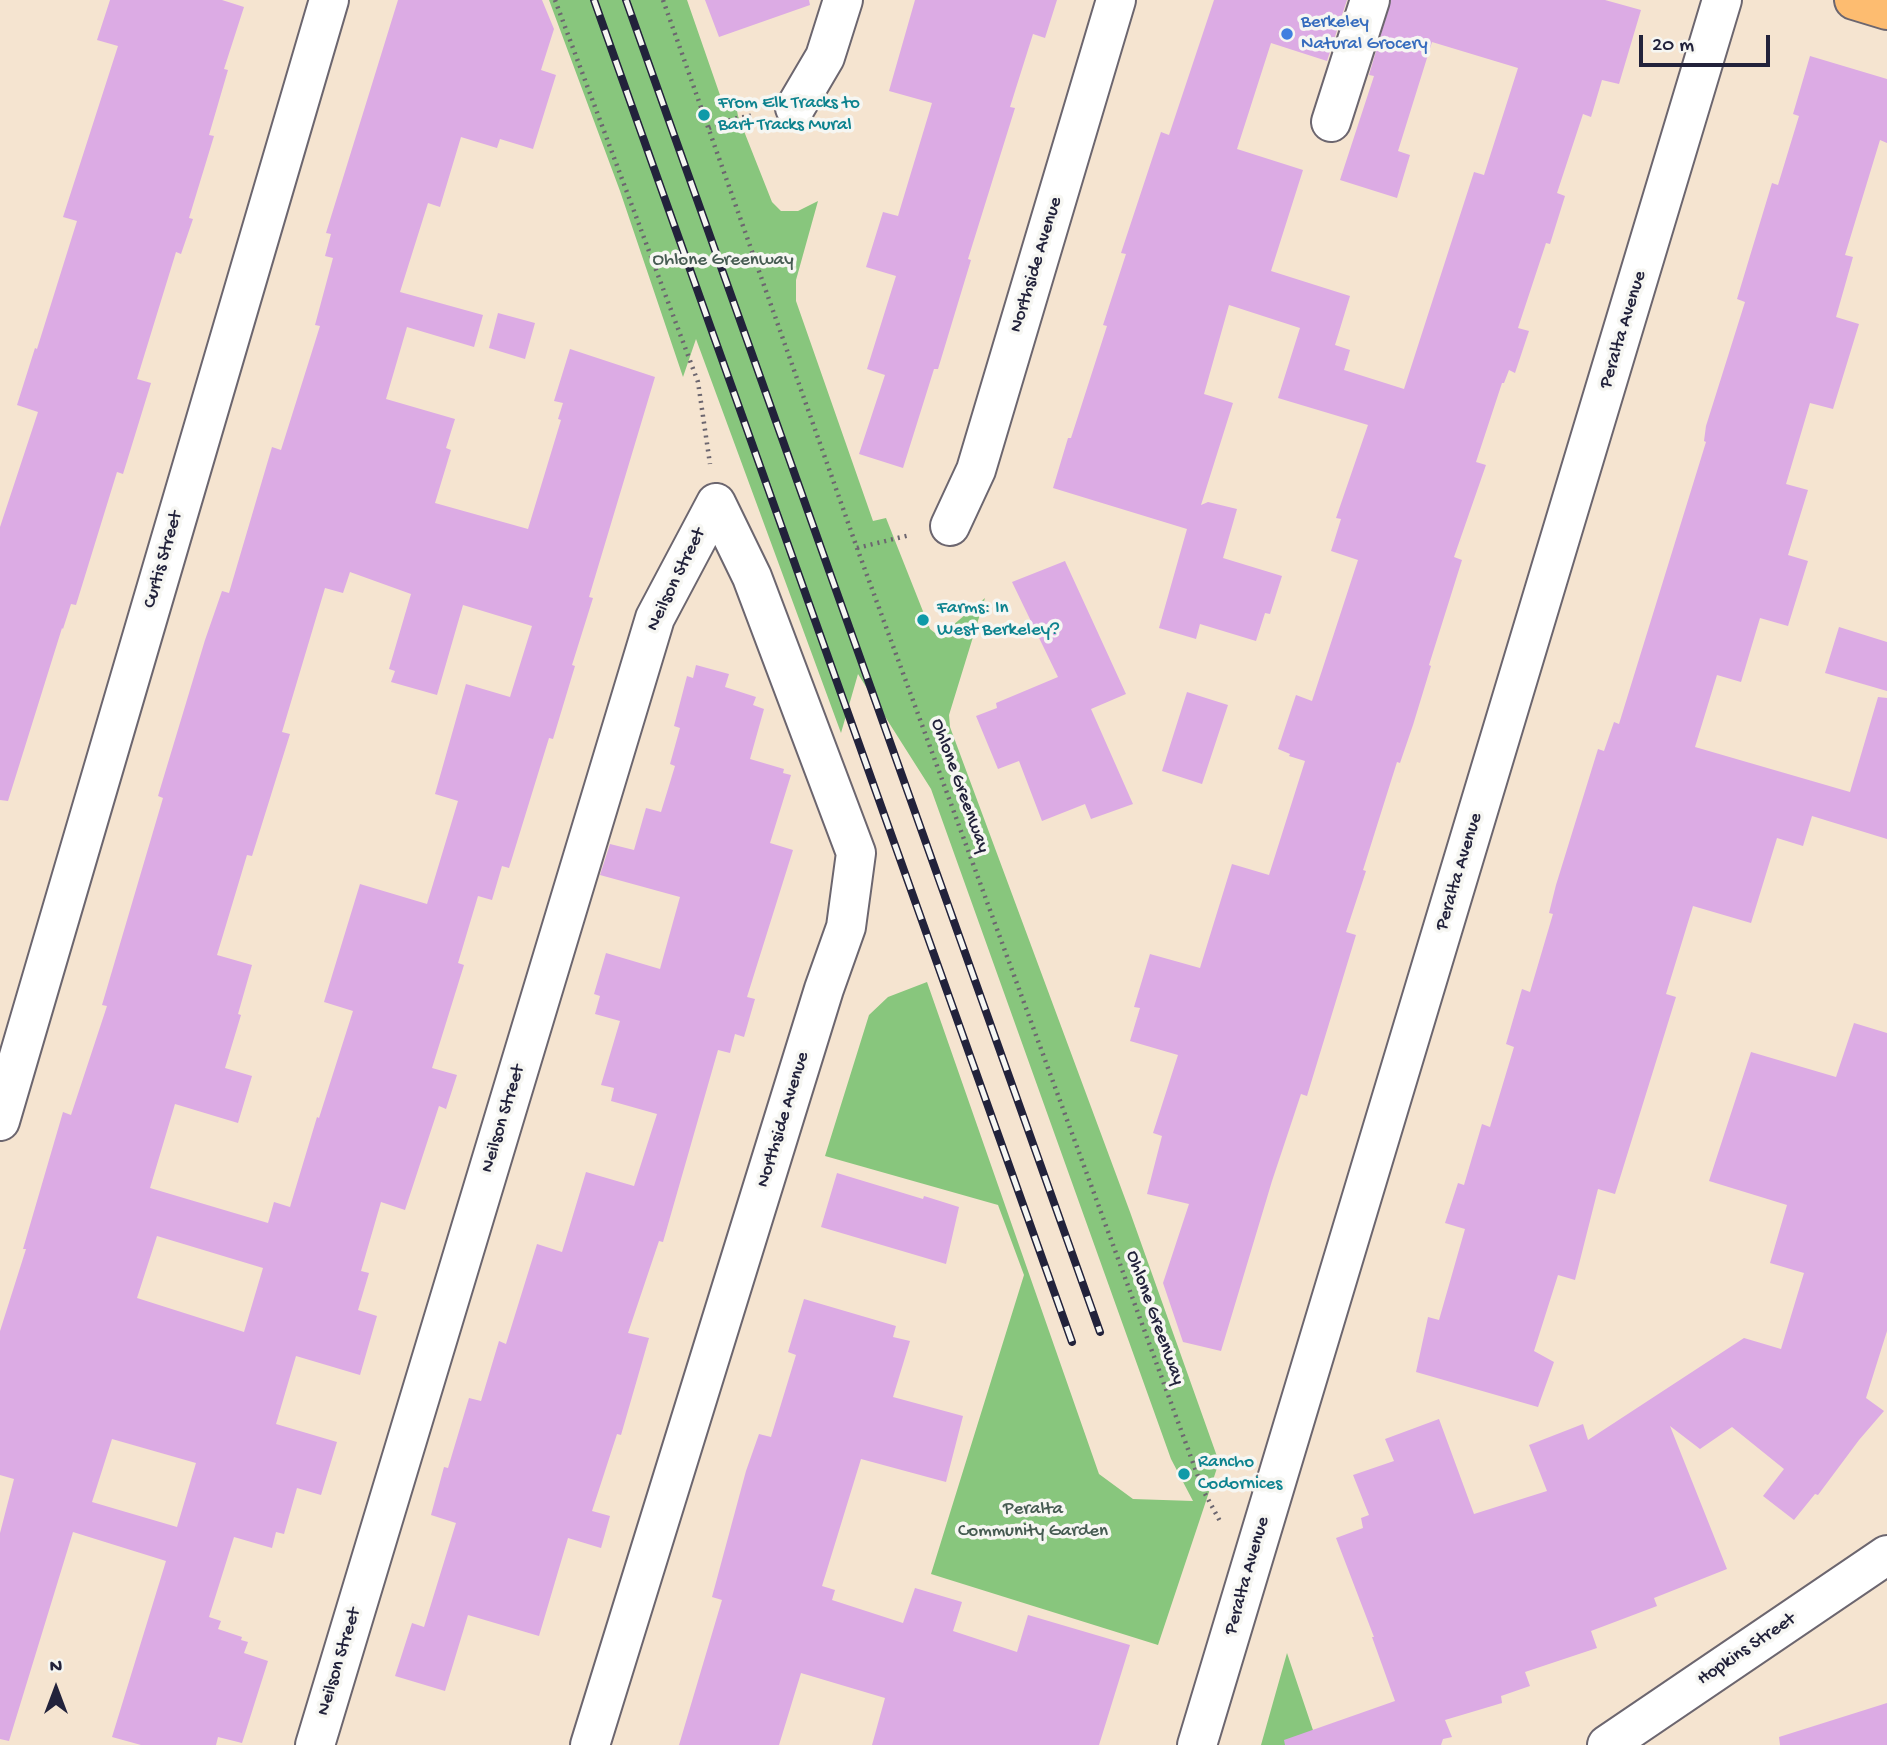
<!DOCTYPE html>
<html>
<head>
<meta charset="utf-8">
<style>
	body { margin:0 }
	#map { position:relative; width:1887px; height:1745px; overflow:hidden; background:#f5e4d0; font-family:"Gochi Hand",sans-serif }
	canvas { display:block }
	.north { position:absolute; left:21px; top:1654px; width:70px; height:70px; -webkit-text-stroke:5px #f6f6f2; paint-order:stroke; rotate:0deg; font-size:19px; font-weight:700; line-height:28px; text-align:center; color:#22223b }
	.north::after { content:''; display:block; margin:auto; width:24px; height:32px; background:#22223b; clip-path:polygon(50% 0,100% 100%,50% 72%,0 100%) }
	.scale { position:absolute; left:1639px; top:35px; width:131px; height:32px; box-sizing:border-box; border:4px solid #22223b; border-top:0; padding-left:9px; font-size:21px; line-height:24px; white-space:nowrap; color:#22223b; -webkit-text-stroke:5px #f6f6f2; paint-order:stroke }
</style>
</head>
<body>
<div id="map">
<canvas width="1887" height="1745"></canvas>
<div class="north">N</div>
<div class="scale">20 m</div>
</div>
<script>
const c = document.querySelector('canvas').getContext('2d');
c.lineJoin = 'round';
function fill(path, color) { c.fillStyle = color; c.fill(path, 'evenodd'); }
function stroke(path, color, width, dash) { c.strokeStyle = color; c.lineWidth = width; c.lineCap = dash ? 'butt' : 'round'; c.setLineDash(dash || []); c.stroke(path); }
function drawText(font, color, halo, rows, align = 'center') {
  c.font = font + ' "Gochi Hand",sans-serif'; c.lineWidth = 7; c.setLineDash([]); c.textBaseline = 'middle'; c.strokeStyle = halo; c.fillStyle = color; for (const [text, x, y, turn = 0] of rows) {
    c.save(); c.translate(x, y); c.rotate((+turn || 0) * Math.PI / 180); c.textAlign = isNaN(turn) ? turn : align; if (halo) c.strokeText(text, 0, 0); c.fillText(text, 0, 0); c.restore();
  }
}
const green = new Path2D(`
	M 549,0 L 687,0 L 721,98 L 734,95 L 738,116 L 772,202 L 781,211 L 798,211 L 818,201 L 796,280 L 796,301 L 873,521 L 886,518 L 930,629 L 935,633 L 946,631 L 985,598 L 949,715 L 950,727 L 1130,1212 L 1219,1462 L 1158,1645 L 931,1574 L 1024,1275 L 998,1205 L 825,1156 L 869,1015 L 888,997 L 927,982 L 1099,1474 L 1133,1499 L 1193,1501 L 1171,1459 L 931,789 L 858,674 L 841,733 L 696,339 L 683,377 L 620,191 Z
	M 1287,1653 L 1318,1745 L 1261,1745 Z`);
const building = new Path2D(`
	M 110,0 L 222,0 L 244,7 L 224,69 L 228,70 L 209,135 L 214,136 L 189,218 L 193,219 L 181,254 L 176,252 L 137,379 L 151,383 L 123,474 L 117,472 L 76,605 L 71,604 L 63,629 L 62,628 L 8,801 L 0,800 L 0,527 L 38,412 L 17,405 L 35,348 L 37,349 L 77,221 L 63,217 L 118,46 L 97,40 Z
	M 398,0 L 542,0 L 554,29 L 541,70 L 556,75 L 533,149 L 500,139 L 497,148 L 461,137 L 440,207 L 428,203 L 400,292 L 483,315 L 474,347 L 407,327 L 386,399 L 455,419 L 446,448 L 451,450 L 435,503 L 528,529 L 561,420 L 558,419 L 563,403 L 554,401 L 570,349 L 655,377 L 589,597 L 593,598 L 572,665 L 575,666 L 553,739 L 549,738 L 509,868 L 502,866 L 492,900 L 478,896 L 458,963 L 464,965 L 432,1068 L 457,1075 L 446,1109 L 439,1106 L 405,1210 L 381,1202 L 361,1271 L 369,1273 L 358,1310 L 377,1316 L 360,1375 L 296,1356 L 276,1424 L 337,1442 L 321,1495 L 297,1488 L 284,1534 L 276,1532 L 272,1548 L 234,1537 L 209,1617 L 221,1621 L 218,1629 L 242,1637 L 241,1640 L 248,1642 L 244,1653 L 268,1661 L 242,1743 L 218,1737 L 216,1745 L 141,1745 L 112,1737 L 166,1561 L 73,1532 L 9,1741 L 0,1739 L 0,1533 L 14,1479 L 0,1475 L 0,1331 L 26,1249 L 23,1249 L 63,1112 L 71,1115 L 107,1006 L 102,1005 L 163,798 L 158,796 L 205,640 L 222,591 L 229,593 L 272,447 L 281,450 L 320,326 L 315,325 L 333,258 L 325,256 L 331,234 L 326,233 ZM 350,572 L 411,594 L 389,669 L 395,671 L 391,682 L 437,695 L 463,605 L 532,626 L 510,697 L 466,684 L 435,794 L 458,801 L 427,904 L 360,884 L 324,1002 L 353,1011 L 319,1118 L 317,1117 L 290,1207 L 274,1202 L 268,1223 L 150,1188 L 175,1104 L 238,1123 L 252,1076 L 225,1068 L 241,1015 L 238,1014 L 252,965 L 217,955 L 247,855 L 252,856 L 290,734 L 282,732 L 325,588 L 343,593 ZM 157,1236 L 263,1268 L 244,1332 L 137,1298 ZM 112,1439 L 196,1463 L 177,1527 L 92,1502 Z
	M 705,0 L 809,0 L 810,5 L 719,37 Z
	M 915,0 L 1057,0 L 1045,38 L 1033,34 L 1010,107 L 1015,108 L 968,259 L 971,260 L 938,369 L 934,369 L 903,468 L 859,454 L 885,375 L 867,369 L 896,276 L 866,267 L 883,212 L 898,216 L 932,103 L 889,91 Z
	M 1214,0 L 1347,0 L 1327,61 L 1271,43 L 1237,149 L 1303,170 L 1271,271 L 1350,296 L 1335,345 L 1350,350 L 1344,370 L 1404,389 L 1474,172 L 1484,175 L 1518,68 L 1432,42 L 1398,151 L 1410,155 L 1397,198 L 1340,180 L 1374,76 L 1369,75 L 1391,0 L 1605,0 L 1641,10 L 1619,84 L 1602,80 L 1591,117 L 1583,114 L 1557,193 L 1565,196 L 1550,244 L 1546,243 L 1518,328 L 1529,331 L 1515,373 L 1509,370 L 1504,383 L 1502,383 L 1476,462 L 1486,465 L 1454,557 L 1462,560 L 1429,665 L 1431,666 L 1413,725 L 1400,763 L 1397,762 L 1363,870 L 1366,871 L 1346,932 L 1356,935 L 1307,1096 L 1301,1094 L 1272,1181 L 1221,1351 L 1183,1342 L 1163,1283 L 1189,1204 L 1147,1194 L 1162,1136 L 1153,1133 L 1178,1055 L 1130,1041 L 1140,1008 L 1134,1007 L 1150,954 L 1200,968 L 1232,864 L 1269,875 L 1305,761 L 1289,756 L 1290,754 L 1278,749 L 1296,695 L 1312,701 L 1358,560 L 1331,551 L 1341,519 L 1336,518 L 1368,425 L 1278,398 L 1300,328 L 1229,305 L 1204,394 L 1233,403 L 1201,505 L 1208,502 L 1237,509 L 1223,558 L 1282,576 L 1270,614 L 1265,613 L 1256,641 L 1200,624 L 1196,639 L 1159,628 L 1187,529 L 1053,488 L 1068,438 L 1071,438 L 1107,326 L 1103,325 L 1126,254 L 1121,253 L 1161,132 L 1169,135 Z
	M 1810,56 L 1887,79 L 1887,143 L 1880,140 L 1845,255 L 1853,257 L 1836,317 L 1859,324 L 1833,409 L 1810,403 L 1786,484 L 1808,490 L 1788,555 L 1808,561 L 1788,626 L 1760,618 L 1741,682 L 1717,675 L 1695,747 L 1850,792 L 1878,697 L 1887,698 L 1887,839 L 1812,816 L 1803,846 L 1777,838 L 1751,923 L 1693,906 L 1666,994 L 1676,997 L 1615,1194 L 1598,1189 L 1575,1280 L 1558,1275 L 1534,1351 L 1554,1362 L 1538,1407 L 1416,1372 L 1428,1317 L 1439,1320 L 1465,1229 L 1445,1223 L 1458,1183 L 1464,1185 L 1482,1124 L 1490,1127 L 1514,1047 L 1506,1044 L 1522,989 L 1530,992 L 1553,914 L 1549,913 L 1556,885 L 1598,749 L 1604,751 L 1614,722 L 1619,724 L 1706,442 L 1704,441 L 1706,426 L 1745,302 L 1737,299 L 1772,183 L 1778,185 L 1799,116 L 1793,114 Z
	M 498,313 L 535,323 L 525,359 L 489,348 Z
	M 1065,561 L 1126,694 L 1091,709 L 1133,804 L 1091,819 L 1085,804 L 1042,821 L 1019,761 L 998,769 L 976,716 L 997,708 L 996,703 L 1058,677 L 1012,582 Z
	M 1839,627 L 1887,642 L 1887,691 L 1825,673 Z
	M 696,665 L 729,674 L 725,687 L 756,697 L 753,705 L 764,709 L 750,759 L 784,769 L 783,773 L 791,775 L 770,843 L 793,850 L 747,997 L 755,999 L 744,1037 L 735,1034 L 730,1053 L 718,1050 L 663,1242 L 659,1241 L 628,1333 L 649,1338 L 621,1435 L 617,1434 L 592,1511 L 610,1516 L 601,1548 L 568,1538 L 539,1636 L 468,1615 L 445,1691 L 395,1676 L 412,1623 L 424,1627 L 456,1523 L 431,1515 L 444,1467 L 448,1468 L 469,1398 L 481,1401 L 499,1341 L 506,1344 L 537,1244 L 562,1252 L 586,1172 L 634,1186 L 657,1114 L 611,1101 L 614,1088 L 601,1085 L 620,1021 L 595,1014 L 600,996 L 594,994 L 606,953 L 660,969 L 680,897 L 600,875 L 610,844 L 634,850 L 646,808 L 661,812 L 675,766 L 670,764 L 680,728 L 674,726 L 687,676 L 693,678 Z
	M 1187,692 L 1228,705 L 1202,784 L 1162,771 Z
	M 1854,1023 L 1887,1033 L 1887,1331 L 1866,1398 L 1884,1411 L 1859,1440 L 1818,1495 L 1815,1494 L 1794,1520 L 1763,1496 L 1784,1469 L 1732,1427 L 1700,1449 L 1670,1426 L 1727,1569 L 1654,1598 L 1657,1606 L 1591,1631 L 1597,1648 L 1525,1672 L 1530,1686 L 1501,1696 L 1502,1703 L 1445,1720 L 1452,1737 L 1443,1739 L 1441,1745 L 1285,1745 L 1284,1740 L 1395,1701 L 1372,1637 L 1374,1637 L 1336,1538 L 1363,1528 L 1361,1518 L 1369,1515 L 1353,1475 L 1394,1461 L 1385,1439 L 1439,1419 L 1474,1514 L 1547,1491 L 1529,1445 L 1583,1424 L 1588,1440 L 1744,1338 L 1781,1349 L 1804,1273 L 1770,1263 L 1787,1205 L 1709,1181 L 1751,1052 L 1836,1077 Z
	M 837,1173 L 923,1199 L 924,1196 L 959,1207 L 946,1264 L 821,1227 Z
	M 804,1299 L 896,1326 L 893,1337 L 910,1341 L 893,1397 L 963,1416 L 946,1482 L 861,1459 L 822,1586 L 835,1590 L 832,1600 L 903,1623 L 915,1588 L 962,1602 L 953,1631 L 1017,1652 L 1028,1615 L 1130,1645 L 1099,1745 L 872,1745 L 885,1698 L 801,1673 L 779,1745 L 679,1745 L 722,1600 L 712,1597 L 746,1471 L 759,1434 L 771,1437 L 796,1355 L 788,1352 Z
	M 1887,1703 L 1887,1745 L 1780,1745 L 1779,1737 Z`);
const path = new Path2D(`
	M 555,0 L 698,382 L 710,464
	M 663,0 L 857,548 L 1203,1490 L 1221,1523
	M 709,128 L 733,119 L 755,115
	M 857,548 L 910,535`);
const minor = new Path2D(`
	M 795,108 L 825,57 L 843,0
	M 1331,122 L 1370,0
	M 950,526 L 976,470 L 1116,0
	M 0,1121 L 329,0
	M 315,1745 L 655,618 L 716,503
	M 590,1745 L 824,989 L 846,927 L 856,853 L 752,577 L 716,503
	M 1197,1745 L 1722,0
	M 1607,1745 L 1887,1555`);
const major = new Path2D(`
	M 1854,0 L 1887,10`);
const rail = new Path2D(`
	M 594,0 L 1072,1342
	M 626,0 L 1100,1332`);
const markers = [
	[1287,34,7,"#3f7fe0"],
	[704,115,7,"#0f9aa8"],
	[923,620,7,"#0f9aa8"],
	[1184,1474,7,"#0f9aa8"]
];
const shopNames = [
	["Berkeley",1301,23],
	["Natural Grocery",1301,45]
];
const cultureNames = [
	["From Elk Tracks to",718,104],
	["Bart Tracks Mural",718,126],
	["Farms: In",937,609],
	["West Berkeley?",937,631],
	["Rancho",1198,1463],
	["Codornices",1198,1485]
];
const parkNames = [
	["Ohlone Greenway",723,261],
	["Peralta",1033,1510],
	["Community Garden",1033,1532]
];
const streetNames = [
	["Northside Avenue",1037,265,-73],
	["Peralta Avenue",1624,330,-73],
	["Curtis Street",164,560,-74],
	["Neilson Street",677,580,-64],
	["Ohlone Greenway",959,786,70],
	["Peralta Avenue",1460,872,-73],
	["Neilson Street",504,1119,-73],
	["Northside Avenue",784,1120,-73],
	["Ohlone Greenway",1154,1318,70],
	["Peralta Avenue",1248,1576,-74],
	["Hopkins Street",1747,1650,-34],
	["Neilson Street",340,1662,-73]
];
fill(green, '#88c67d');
fill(building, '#dcabe4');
stroke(minor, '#6c666f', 42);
stroke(major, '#6c666f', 42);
stroke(path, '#6c666f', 4.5, [2, 5]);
stroke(minor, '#fff', 38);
stroke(major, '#fdbc70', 38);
stroke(rail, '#22223b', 8);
stroke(rail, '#f6f6f2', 5, [16]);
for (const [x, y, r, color] of markers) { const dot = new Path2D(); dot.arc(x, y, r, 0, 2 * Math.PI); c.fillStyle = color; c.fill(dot); stroke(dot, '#f6f6f2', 2.5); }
drawText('19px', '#366cbe', '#f6f6f2', shopNames, 'left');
drawText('19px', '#0d838f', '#f6f6f2', cultureNames, 'left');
drawText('19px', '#465b52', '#f6f6f2', parkNames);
drawText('19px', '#22223b', '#f6f6f2', streetNames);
</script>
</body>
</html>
